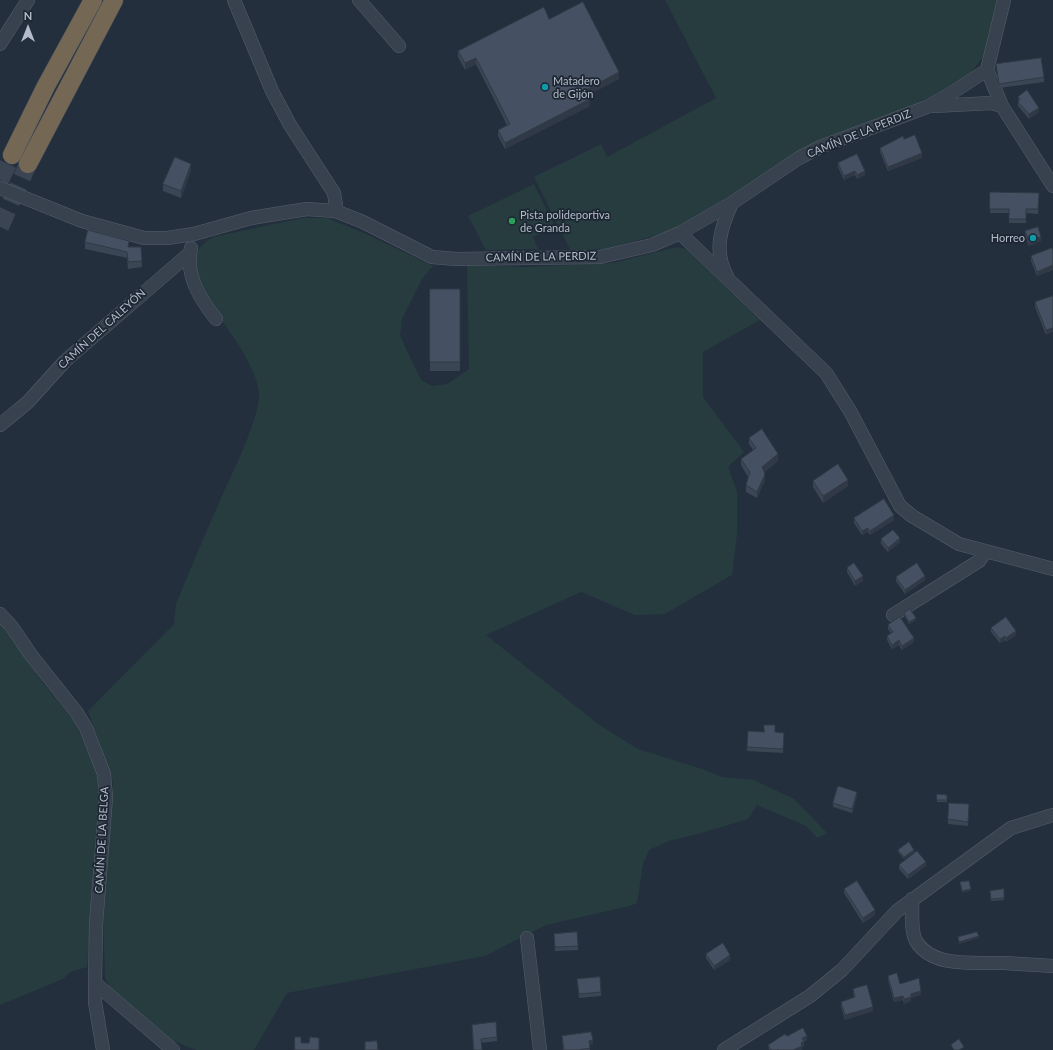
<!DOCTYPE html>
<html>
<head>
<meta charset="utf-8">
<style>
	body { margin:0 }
	#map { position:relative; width:1053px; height:1050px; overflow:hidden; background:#242f3e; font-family:Lato,sans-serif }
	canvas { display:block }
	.north { position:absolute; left:8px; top:8px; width:40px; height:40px; -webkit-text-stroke:3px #1d2633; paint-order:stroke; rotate:0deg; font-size:11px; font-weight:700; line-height:16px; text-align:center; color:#b4bcc9 }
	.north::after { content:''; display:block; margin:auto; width:14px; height:18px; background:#b4bcc9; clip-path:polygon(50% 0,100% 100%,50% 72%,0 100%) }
</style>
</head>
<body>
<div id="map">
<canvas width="1053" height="1050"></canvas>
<div class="north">N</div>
</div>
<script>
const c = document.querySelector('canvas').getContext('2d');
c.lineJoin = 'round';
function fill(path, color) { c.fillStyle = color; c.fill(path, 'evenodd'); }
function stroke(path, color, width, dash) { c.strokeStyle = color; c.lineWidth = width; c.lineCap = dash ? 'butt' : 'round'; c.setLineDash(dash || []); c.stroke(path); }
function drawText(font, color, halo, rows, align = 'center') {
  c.font = font + ' Lato,sans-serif'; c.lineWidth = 3.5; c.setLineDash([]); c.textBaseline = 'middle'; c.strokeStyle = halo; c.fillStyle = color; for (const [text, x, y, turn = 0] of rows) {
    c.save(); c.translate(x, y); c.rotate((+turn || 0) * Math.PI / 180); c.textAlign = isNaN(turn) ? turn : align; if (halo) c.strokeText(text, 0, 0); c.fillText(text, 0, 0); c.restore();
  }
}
const green = new Path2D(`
	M 665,0 L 998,0 L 998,2 L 983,57 L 969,75 L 913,107 L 762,176 L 676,230 L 605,249 L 571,251 L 534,177 L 601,144 L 607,157 L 716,98 Z
	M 534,184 L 555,227 L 533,237 L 538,249 L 486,250 L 468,216 Z
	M 303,218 L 327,218 L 366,234 L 433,266 L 422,279 L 402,319 L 400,336 L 421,380 L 432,386 L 447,384 L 469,369 L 467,265 L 524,267 L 613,263 L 677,247 L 686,249 L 760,320 L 703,352 L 703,397 L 744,452 L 728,467 L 737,491 L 737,535 L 732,575 L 665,614 L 635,615 L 581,592 L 486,635 L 598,724 L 638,749 L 702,769 L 722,777 L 754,780 L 794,799 L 827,833 L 817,838 L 806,826 L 757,805 L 748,819 L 698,834 L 669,841 L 649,850 L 643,864 L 637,903 L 630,906 L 546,925 L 485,956 L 287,993 L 254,1050 L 197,1050 L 167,1039 L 114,993 L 105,978 L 103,912 L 113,783 L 88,711 L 174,624 L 176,604 C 190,570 204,536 219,503 C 229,479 261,417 259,393 C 255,355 211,315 199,277 C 197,271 195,264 196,257 C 198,247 205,242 213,237 Z
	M 0,623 L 43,683 L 75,722 L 98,775 L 99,801 L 87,967 L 70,972 L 63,979 L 0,1005 Z`);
const highwayTunnel = new Path2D(`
	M 0,180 L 12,155
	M 0,227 L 28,164`);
const minor = new Path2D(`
	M 234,0 L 272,91 L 290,125 L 334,193 L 336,205 L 335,211
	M 359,0 L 399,46
	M 0,44 L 28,0
	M 987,70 L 1002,106 L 1053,186
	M 934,106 L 991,103 L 1002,106
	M 0,188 L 82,221 L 144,238 L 167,238 L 194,234 L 251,218 L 307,209 L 335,211 L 361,221 L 432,257 L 456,259 L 600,257 L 652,245 L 680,233 L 732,203 L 799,158 L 820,147 L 927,107 L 950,94 L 987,70 L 1004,0
	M 680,233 L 826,373 L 850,411 L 900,506 L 912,516 L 959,544 L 1053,569
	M 191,248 C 185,275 200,299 216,319
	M 727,276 C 713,251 721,227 732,203
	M 0,425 L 28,402 L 65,361 L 190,253
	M 0,614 L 12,627 L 31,655 L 77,713 L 86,728 L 104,774 L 106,797 L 96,924 L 95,983 L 95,1002 L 103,1050
	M 893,615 L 979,561 L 985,552
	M 912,899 C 913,911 910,930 916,941 C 933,969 977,962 1004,963 C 1020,964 1037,965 1053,966
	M 527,938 L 540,1050
	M 95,983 L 173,1050
	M 724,1050 L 810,996 L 842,970 L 897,911 L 1011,828 L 1053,815`);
const highway = new Path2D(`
	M 12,155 L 46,86 L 93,0
	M 28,164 L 114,0`);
const wall = new Path2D(`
	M 549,19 L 619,79 L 588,95 L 590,106 L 505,149 L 498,136 L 498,130 L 507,125 L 476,64 L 465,70 L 458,57 L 458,51 Z
	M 996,64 L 1044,77 L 1044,82 L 999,88 Z
	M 1018,97 L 1039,112 L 1029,119 L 1018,106 Z
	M 904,139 L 922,158 L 888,171 L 880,152 L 880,148 Z
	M 838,163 L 865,175 L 857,179 L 855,175 L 844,180 L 838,167 Z
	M 191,170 L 181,198 L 163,191 L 163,184 Z
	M 990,192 L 1039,193 L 1038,214 L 1026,213 L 1026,223 L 1009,223 L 1009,213 L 990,213 Z
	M 1025,231 L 1041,241 L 1029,246 L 1025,235 Z
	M 85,242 L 129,247 L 141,247 L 142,267 L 128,269 L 127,258 L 85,249 Z
	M 1053,251 L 1053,270 L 1037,276 L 1031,261 L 1031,256 Z
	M 430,289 L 460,289 L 460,371 L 430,371 Z
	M 1053,296 L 1046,335 L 1035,307 L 1035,302 Z
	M 749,438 L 778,461 L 764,472 L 765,480 L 757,498 L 746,492 L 746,485 L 748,477 L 741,465 L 741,459 L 753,450 L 749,444 Z
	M 813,481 L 848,486 L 823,503 L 813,487 Z
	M 854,518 L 894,520 L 870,535 L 868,532 L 862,535 L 854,523 Z
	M 881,539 L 900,542 L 888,552 L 881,544 Z
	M 847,568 L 863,581 L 855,586 L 847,572 Z
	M 896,577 L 925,580 L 905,594 L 896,581 Z
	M 904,613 L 916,620 L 909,624 L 904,615 Z
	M 888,625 L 914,642 L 902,650 L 899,645 L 892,649 L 887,640 L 887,636 L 891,633 L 888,629 Z
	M 991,628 L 1016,635 L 1006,642 L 1005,640 L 1000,643 L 991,632 Z
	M 748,731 L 784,733 L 783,753 L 747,751 Z
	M 937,794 L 947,795 L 947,802 L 937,802 Z
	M 857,796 L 852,813 L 833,807 L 833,803 Z
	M 969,809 L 968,826 L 948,824 L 948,819 Z
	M 898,850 L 914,852 L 904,859 L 898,852 Z
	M 899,865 L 926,866 L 908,879 L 899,869 Z
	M 844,889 L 875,915 L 863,923 L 844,893 Z
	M 1004,889 L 1004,900 L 991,901 L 990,891 Z
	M 554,934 L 578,946 L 578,950 L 555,951 Z
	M 706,954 L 730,960 L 714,970 L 706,958 Z
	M 888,976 L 900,984 L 921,995 L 911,998 L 911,1001 L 904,1004 L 903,1000 L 894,1002 L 888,980 Z
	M 577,979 L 601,992 L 601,996 L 579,998 Z
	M 853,989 L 873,1011 L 845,1020 L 841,1006 L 841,1002 L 854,997 L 853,993 Z
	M 472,1025 L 497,1037 L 497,1041 L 481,1043 L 482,1050 L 473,1050 Z
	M 562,1036 L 593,1044 L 589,1045 L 590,1050 L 563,1050 Z
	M 787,1036 L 807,1040 L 804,1042 L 804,1046 L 802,1047 L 802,1050 L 769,1050 L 768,1045 Z`);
const shadedWall = new Path2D(`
	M 476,58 L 476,64 L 465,70 L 465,63 Z
	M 619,72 L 619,79 L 586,96 L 586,90 Z
	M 590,99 L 590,106 L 505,149 L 505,143 Z
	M 1039,108 L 1039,112 L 1029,119 L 1029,114 Z
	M 922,153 L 922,158 L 888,171 L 888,167 Z
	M 191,164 L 191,170 L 181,198 L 181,191 Z
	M 855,171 L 855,175 L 844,180 L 844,176 Z
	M 865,171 L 865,175 L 857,179 L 857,175 Z
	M 1041,237 L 1041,241 L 1029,246 L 1029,241 Z
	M 1053,265 L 1053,270 L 1037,276 L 1037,272 Z
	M 1053,328 L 1053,332 L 1046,335 L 1046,330 Z
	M 778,454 L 778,461 L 762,473 L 762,467 Z
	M 765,474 L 765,480 L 757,498 L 757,492 Z
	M 848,480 L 848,486 L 823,503 L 823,496 Z
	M 894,515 L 894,520 L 870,535 L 870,531 Z
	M 868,528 L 868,532 L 862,535 L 862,531 Z
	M 900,538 L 900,542 L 888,552 L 888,548 Z
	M 863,576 L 863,581 L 855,586 L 855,581 Z
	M 925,576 L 925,580 L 905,594 L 905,590 Z
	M 916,618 L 916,620 L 909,624 L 909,622 Z
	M 1016,631 L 1016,635 L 1006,642 L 1006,638 Z
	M 1005,636 L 1005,640 L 1000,643 L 1000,639 Z
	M 914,638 L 914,642 L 902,650 L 902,646 Z
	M 899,640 L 899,645 L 892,649 L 892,645 Z
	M 857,792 L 857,796 L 852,813 L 852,809 Z
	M 914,850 L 914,852 L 904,859 L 904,857 Z
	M 926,862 L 926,866 L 908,879 L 908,875 Z
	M 971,889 L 971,891 L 962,893 L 962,891 Z
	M 875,910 L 875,915 L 863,923 L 863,918 Z
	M 979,936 L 979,938 L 959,944 L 959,942 Z
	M 730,955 L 730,960 L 714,970 L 714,966 Z
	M 921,991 L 921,995 L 911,998 L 911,1001 L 904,1004 L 904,999 L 911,994 Z
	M 903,996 L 903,1000 L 894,1002 L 894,998 Z
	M 873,1007 L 873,1011 L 845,1020 L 845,1015 Z
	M 807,1036 L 807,1040 L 804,1042 L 804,1046 L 802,1047 L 802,1050 L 794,1050 L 802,1038 Z
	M 593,1040 L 593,1044 L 589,1045 L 589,1041 Z`);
const building = new Path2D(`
	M 583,2 L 619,72 L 586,90 L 590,99 L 505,143 L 498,130 L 510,124 L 476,58 L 465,63 L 458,51 L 544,7 L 549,19 Z
	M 1041,58 L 1044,77 L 999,84 L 996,64 Z
	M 1027,90 L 1039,108 L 1029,114 L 1018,102 L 1020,100 L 1018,97 Z
	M 915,135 L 922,153 L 888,167 L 880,148 L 903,136 L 904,139 Z
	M 857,154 L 865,171 L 857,175 L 855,171 L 844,176 L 838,163 Z
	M 175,157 L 191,164 L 181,191 L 163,184 Z
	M 990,192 L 1039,193 L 1038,209 L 1026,209 L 1026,219 L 1009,219 L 1009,209 L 990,209 Z
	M 1038,227 L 1041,237 L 1029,241 L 1025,231 Z
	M 88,230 L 129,241 L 128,247 L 141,247 L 142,261 L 128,262 L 127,252 L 85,242 Z
	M 1052,248 L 1053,251 L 1053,265 L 1037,272 L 1031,256 Z
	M 430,289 L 460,289 L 460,362 L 430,362 Z
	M 1053,296 L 1053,328 L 1046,330 L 1035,302 Z
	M 762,429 L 778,454 L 762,467 L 765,474 L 757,492 L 746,485 L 750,472 L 741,459 L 756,448 L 749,438 Z
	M 838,464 L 848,480 L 823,496 L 813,481 Z
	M 884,499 L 894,515 L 870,531 L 868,528 L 862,531 L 854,518 Z
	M 893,530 L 900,538 L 888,548 L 881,539 Z
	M 854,563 L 863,576 L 855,581 L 847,568 Z
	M 917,563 L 925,576 L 905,590 L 896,577 Z
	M 910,609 L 916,618 L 909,622 L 904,613 Z
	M 900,617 L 914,638 L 902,646 L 899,640 L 892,645 L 887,636 L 893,632 L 888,625 Z
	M 1006,617 L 1016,631 L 1006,638 L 1005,636 L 1000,639 L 991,628 Z
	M 764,725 L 775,725 L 775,732 L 784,733 L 783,749 L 747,747 L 748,731 L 764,732 Z
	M 838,786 L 857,792 L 852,809 L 833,803 Z
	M 937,794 L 947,795 L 947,800 L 937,800 Z
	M 949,803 L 969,804 L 968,822 L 948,819 Z
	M 909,842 L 914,850 L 904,857 L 898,850 Z
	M 917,851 L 926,862 L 908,875 L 899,865 Z
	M 857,881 L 875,910 L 863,918 L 844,889 Z
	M 969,881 L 971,889 L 962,891 L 960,882 Z
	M 1004,889 L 1004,898 L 991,899 L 990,891 Z
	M 577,932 L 578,946 L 555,947 L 554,934 Z
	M 977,932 L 979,936 L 959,942 L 958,937 Z
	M 723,943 L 730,955 L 714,966 L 706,954 Z
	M 897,973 L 900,984 L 919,978 L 921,991 L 911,994 L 911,997 L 904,999 L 903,996 L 894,998 L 888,976 Z
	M 600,977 L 601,992 L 579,994 L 577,979 Z
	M 867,985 L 873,1007 L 845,1015 L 841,1002 L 855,997 L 853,989 Z
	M 496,1022 L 497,1037 L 481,1039 L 482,1050 L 474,1050 L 472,1025 Z
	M 803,1028 L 807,1036 L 802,1038 L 804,1041 L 801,1043 L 802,1046 L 793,1050 L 778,1050 L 778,1049 L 777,1050 L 771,1050 L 768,1045 L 785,1034 L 787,1036 Z
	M 591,1032 L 593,1040 L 589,1041 L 590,1048 L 578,1050 L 564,1050 L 562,1036 Z
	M 295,1037 L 301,1037 L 301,1043 L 309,1043 L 310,1037 L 319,1038 L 319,1050 L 295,1050 Z
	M 959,1039 L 964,1047 L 959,1050 L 954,1050 L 951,1045 Z
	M 377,1041 L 378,1050 L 365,1050 L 365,1042 Z`);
const markers = [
	[545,87,4,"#0f9aa8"],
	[512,221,4,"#2e9e5b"],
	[1033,238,4,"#0f9aa8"]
];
const poiNames = [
	["Matadero",553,81],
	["de Gijón",553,94],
	["Pista polideportiva",520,215],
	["de Granda",520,228],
	["Horreo",1025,238,"right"]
];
const streetNames = [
	["CAMÍN DE LA PERDIZ",859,134,-22],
	["CAMÍN DE LA PERDIZ",541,257,-1],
	["CAMÍN DEL CALEYÓN",102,329,-42],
	["CAMÍN DE LA BELGA",102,840,-87]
];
fill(green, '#263c3f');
stroke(highwayTunnel, '#3a4453', 18, [18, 9]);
stroke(minor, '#565f6c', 14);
stroke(highway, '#434c59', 19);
stroke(minor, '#38414e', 13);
stroke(highway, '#746855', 18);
fill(wall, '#3b4654');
fill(shadedWall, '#303945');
fill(building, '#455162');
stroke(building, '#303945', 1);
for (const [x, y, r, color] of markers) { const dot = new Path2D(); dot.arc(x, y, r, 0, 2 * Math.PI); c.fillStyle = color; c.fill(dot); stroke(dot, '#1d2633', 1.5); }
drawText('11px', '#b4bcc9', '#1d2633', poiNames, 'left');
drawText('11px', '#b4bcc9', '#1d2633', streetNames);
</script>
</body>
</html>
